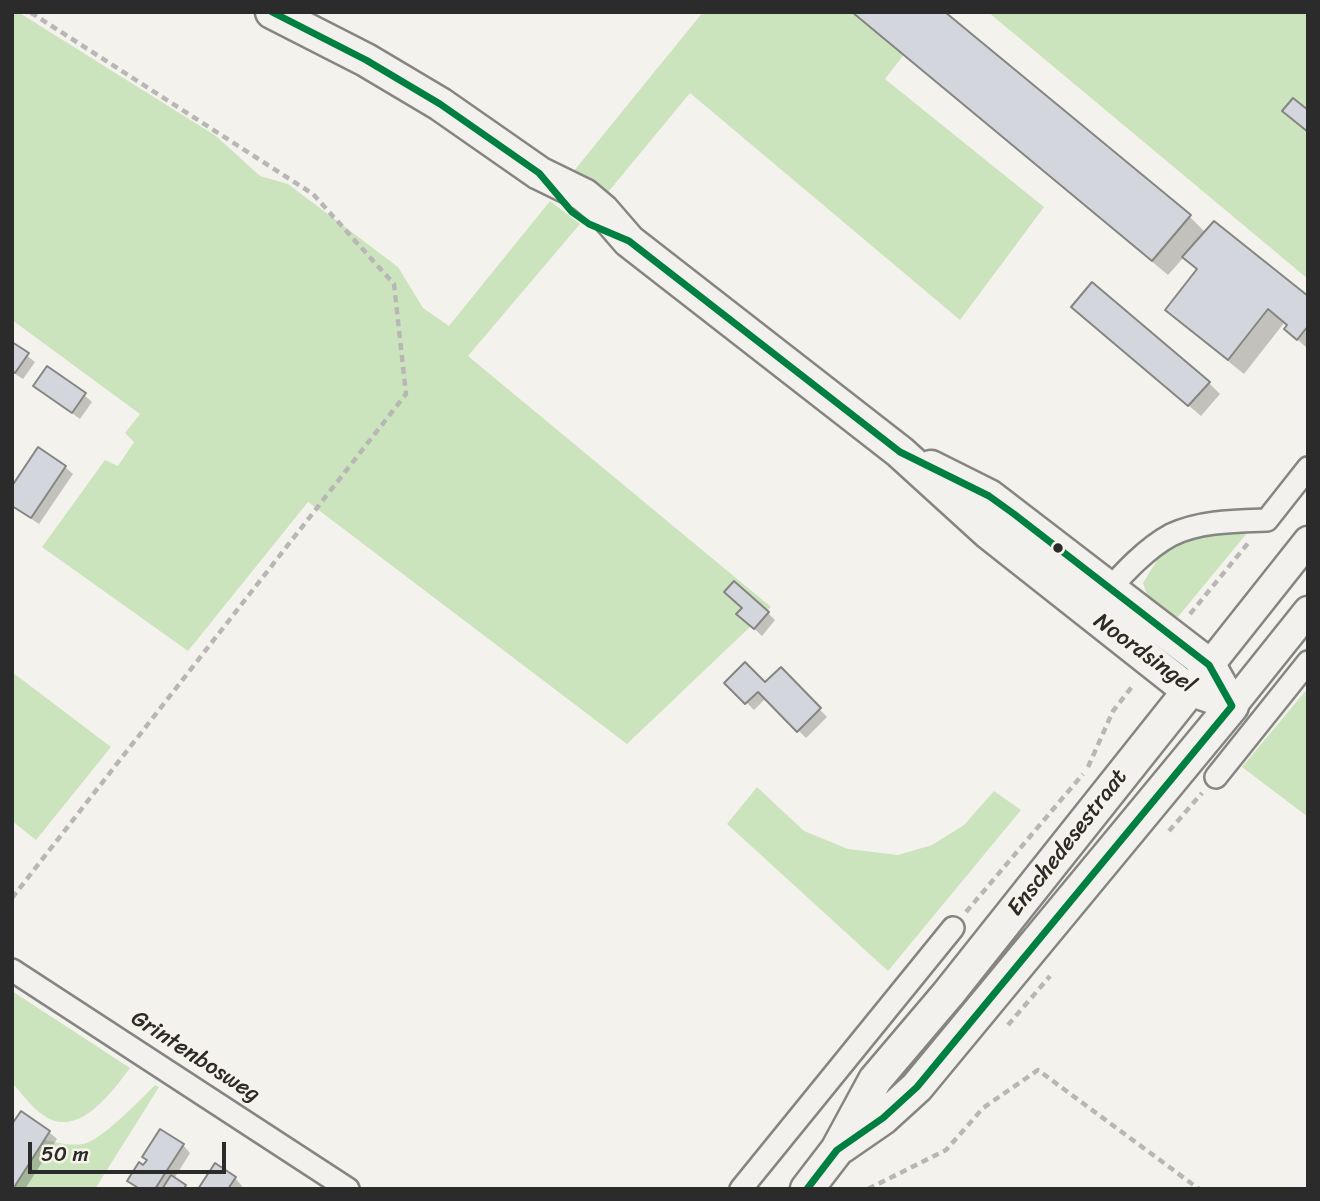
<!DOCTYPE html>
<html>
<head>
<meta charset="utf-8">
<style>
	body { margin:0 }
	#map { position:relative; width:1320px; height:1201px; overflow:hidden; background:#f4f2ec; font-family:Sriracha,sans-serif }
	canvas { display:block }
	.frame { position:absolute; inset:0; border:14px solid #2b2b2b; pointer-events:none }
	.scale { position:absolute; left:28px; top:1142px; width:198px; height:32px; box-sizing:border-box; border:4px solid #2b2b2b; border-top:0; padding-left:9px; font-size:21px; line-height:24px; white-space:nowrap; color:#2b2b2b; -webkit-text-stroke:5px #f7f3e8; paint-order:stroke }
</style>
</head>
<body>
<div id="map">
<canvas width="1320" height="1201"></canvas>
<div class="frame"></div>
<div class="scale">50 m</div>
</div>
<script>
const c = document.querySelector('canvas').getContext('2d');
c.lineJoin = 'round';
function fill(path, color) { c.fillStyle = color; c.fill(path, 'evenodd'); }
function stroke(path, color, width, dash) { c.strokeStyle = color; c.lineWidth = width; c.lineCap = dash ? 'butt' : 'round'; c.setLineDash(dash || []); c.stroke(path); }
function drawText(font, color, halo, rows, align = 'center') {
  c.font = font + ' Sriracha,sans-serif'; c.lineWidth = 5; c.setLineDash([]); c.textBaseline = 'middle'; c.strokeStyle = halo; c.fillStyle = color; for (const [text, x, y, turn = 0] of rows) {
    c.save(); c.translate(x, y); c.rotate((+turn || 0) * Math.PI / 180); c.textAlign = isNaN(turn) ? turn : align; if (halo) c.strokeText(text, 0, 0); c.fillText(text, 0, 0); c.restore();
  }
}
const green = new Path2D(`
	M 12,12 L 18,12 L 216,136 L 260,176 L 288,184 L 398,267 L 423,308 L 449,326 L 550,201 L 580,224 L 468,356 L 771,607 L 627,744 L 308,502 L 188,651 L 42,547 L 105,460 L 118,466 L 134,442 L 125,433 L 140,414 L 12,320 Z
	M 703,12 L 937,12 L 885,79 L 1044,207 L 960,320 L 690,93 L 604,197 L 573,172 Z
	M 988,12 L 1308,12 L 1308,279 Z
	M 1228,532 L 1248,532 L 1177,618 C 1151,617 1151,605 1143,583 L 1161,554 L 1188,538 Z
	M 12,672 L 111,747 L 36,840 L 12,821 Z
	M 1308,688 L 1308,817 L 1242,767 Z
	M 757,787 L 804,831 L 848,849 L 898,855 L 932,845 L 964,825 L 994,791 L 1021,810 L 888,971 L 727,824 Z
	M 12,991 L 130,1068 C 111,1093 78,1140 43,1115 C 31,1107 22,1093 12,1083 Z
	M 155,1085 L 159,1087 L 95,1189 L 12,1189 L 12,1175 L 39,1138 C 53,1142 68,1146 83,1144 C 101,1141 141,1099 155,1085 Z`);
const shadow = new Path2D(`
	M 851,12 L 942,12 L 1190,217 L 1206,233 L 1308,298 L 1308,349 L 1286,329 L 1288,326 L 1284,323 L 1244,374 L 1183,325 L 1167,310 L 1198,271 L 1184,257 L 1168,275 Z
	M 1073,307 L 1209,383 L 1220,394 L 1201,416 Z
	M 12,344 L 35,362 L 23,379 L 12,372 Z
	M 35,386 L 84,395 L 92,402 L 80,419 Z
	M 65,467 L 73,474 L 39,524 L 12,506 L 12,490 Z
	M 743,608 L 768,613 L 775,620 L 762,636 L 746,621 Z
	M 781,670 L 827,717 L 806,738 L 766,698 L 754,710 L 727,683 L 765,685 Z
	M 12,1127 L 49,1132 L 57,1139 L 25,1189 L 12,1189 Z
	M 183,1145 L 190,1153 L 174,1179 L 187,1189 L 139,1189 L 130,1180 L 144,1167 Z
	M 235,1178 L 242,1186 L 241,1189 L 200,1189 Z`);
const building = new Path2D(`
	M 852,12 L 945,12 L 1191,215 L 1152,261 Z
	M 1293,98 L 1308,110 L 1308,132 L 1282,111 Z
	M 1214,221 L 1308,296 L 1308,326 L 1297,340 L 1284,329 L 1287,325 L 1268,309 L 1228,360 L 1165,310 L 1197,269 L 1182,257 Z
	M 1092,282 L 1210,382 L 1188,406 L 1071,307 Z
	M 12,342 L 29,353 L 15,373 L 12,371 Z
	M 47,366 L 86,393 L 72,413 L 33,386 Z
	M 38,447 L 66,466 L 31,518 L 12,506 L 12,486 Z
	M 734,581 L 769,612 L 754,629 L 736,614 L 742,608 L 724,592 Z
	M 745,662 L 765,682 L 781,667 L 821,708 L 797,732 L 758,692 L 745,704 L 724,683 Z
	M 21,1111 L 50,1131 L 13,1189 L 12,1124 Z
	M 160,1129 L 184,1144 L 155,1189 L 140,1189 L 127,1181 L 139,1162 L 143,1165 L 147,1160 L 142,1157 Z
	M 215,1163 L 236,1177 L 228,1189 L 198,1189 Z
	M 171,1175 L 186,1185 L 184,1189 L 162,1189 Z`);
const path = new Path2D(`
	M 1190,614 L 1249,542
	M 1088,767 L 1113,711 L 1134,684
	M 1169,831 L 1202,793
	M 12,898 L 406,394 L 394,284 L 313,194 L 30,12
	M 966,912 L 1083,774
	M 1008,1025 L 1050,976
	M 868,1189 L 946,1150 L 983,1108 L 1038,1070 L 1199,1189`);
const minor = new Path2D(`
	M 1102,597 C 1122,575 1145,549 1171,535 C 1199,521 1236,521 1267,520 L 1308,468
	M 1216,777 L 1308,662
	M 12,970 L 348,1189
	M 741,1189 L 953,928`);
const tertiary = new Path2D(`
	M 1308,541 L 1189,691 L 1232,706 L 1308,611`);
const secondary = new Path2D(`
	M 272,12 L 366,60 L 440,104 L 539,173 L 584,195 L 603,211 L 629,241 L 900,452 L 989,533 L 1189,691 L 948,994 L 875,1080 L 837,1150 L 807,1189
	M 841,1147 L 883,1118 L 917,1087 L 1232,706 L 1209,665 L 989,496 L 931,467`);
const bus1 = new Path2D(`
	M 272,12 L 366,60 L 440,104 L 539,173 L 572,212 L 589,224 L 629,241 L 900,452 L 989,496 L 1014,514 L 1209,665 L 1232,706 L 917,1087 L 883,1118 L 837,1150 L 807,1189`);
const markers = [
	[1058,548,6,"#2b2b2b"]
];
const streetNames = [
	["Noordsingel",1144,654,36],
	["Enschedesestraat",1068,843,-52],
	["Grintenbosweg",195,1057,33]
];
fill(green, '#cce4bd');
fill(shadow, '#0003');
fill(building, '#d3d7dd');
stroke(building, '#858582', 2);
stroke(minor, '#858582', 26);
stroke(tertiary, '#858582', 33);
stroke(secondary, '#858582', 37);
stroke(path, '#b8b7b5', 4.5, [7, 5]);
stroke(minor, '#f2f1ed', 21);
stroke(tertiary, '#f2f1ed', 28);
stroke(secondary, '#f2f1ed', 32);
stroke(bus1, '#008040', 7);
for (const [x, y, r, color] of markers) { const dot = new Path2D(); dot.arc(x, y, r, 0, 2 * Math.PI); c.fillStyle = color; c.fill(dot); stroke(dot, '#f7f3e8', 2.5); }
drawText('23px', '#2b2b2b', '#f7f3e8', streetNames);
</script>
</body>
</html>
